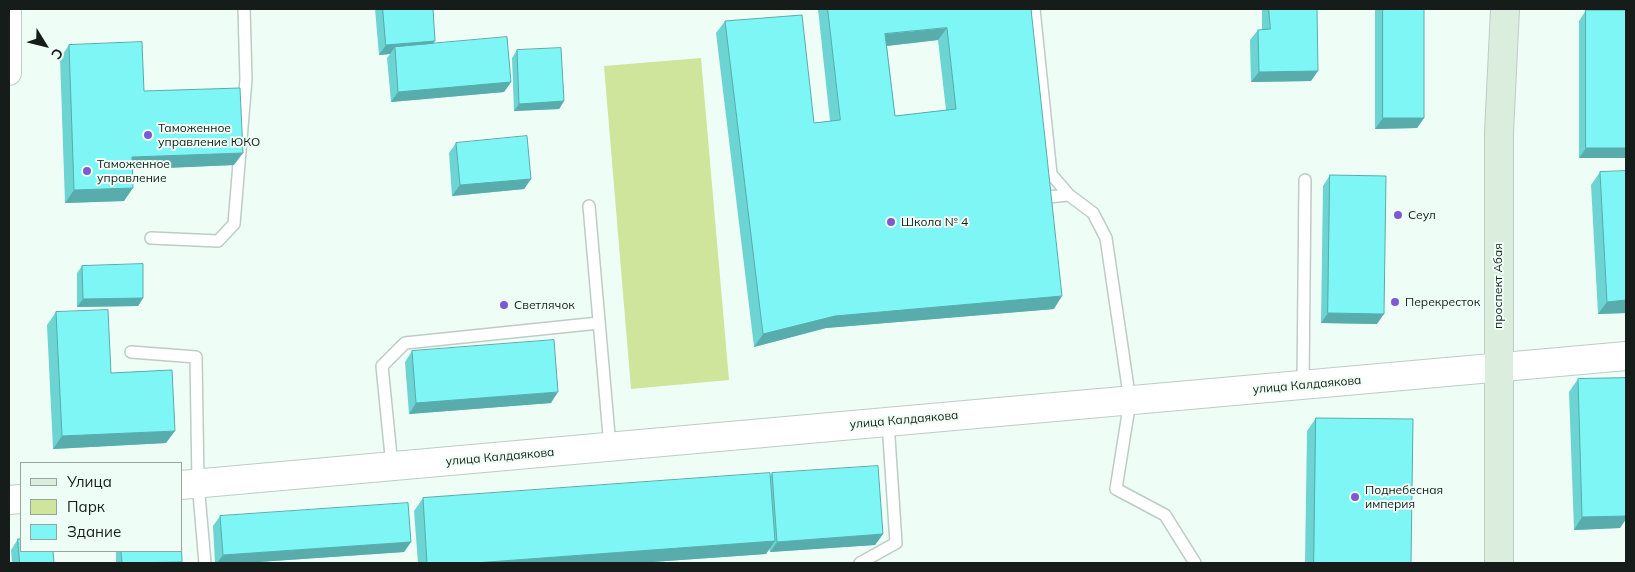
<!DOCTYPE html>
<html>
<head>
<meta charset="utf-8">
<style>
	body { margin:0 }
	#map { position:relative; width:1635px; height:572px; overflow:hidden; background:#eefef7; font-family:Mulish,sans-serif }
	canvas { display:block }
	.frame { position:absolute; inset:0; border:10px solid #161c1a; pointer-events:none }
	.legend { position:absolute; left:20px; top:462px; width:162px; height:90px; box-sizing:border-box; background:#eefef7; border:1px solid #98a49f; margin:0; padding:6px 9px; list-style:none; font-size:15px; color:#161c1a }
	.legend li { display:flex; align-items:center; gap:10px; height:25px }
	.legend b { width:25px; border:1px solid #98a49f }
	.north { position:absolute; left:20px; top:20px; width:50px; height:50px; -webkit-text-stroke:4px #eefef7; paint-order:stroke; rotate:126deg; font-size:14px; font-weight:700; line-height:20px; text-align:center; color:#161c1a }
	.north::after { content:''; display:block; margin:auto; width:18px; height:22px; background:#161c1a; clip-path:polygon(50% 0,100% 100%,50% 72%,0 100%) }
</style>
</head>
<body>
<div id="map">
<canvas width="1635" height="572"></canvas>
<div class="frame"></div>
<ul class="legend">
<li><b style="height:6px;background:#dbeddc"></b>Улица</li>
<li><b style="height:14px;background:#cfe59b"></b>Парк</li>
<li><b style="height:14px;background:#7ef6f5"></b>Здание</li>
</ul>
<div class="north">С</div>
</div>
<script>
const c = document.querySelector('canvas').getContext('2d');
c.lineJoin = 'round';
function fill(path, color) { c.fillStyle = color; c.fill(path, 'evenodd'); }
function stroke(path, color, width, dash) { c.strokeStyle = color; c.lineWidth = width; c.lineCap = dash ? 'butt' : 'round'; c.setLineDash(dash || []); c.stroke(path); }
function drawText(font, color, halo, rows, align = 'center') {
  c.font = font + ' Mulish,sans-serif'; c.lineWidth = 4; c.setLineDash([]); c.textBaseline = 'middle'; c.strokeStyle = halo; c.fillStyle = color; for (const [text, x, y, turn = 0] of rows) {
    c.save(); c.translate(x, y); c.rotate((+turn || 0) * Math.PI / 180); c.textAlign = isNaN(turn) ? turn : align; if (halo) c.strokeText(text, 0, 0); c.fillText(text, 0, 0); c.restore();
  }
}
const green = new Path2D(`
	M 701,58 L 729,380 L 631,389 L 604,66 Z`);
const service = new Path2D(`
	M 1034,9 L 1051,174 L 1069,195 L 1093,213 L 1106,238 L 1130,401 L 1116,489 L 1165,515 L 1195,563
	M 1036,198 L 1069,195
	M 589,206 L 610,447
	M 151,238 L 218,241 L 234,224 L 246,79 L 244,9
	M 131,352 L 196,357 L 198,483 L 205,563
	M 1303,385 L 1305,180
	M 392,466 L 382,366 L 405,343 L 599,323
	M 860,563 L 896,543 L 888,422`);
const minor = new Path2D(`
	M 9,73 L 9,9`);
const tertiary = new Path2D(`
	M 181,485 L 1626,356
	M 9,500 L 21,499`);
const secondary = new Path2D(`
	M 1499,563 L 1499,133 L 1505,9`);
const wall = new Path2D(`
	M 375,9 L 433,9 L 433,44 L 511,82 L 504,92 L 391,102 L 387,58 L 390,54 L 379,55 Z
	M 818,9 L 1031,9 L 1054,309 L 826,328 L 754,347 L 716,33 L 725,21 L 814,123 L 830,121 ZM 938,40 L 946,110 L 895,116 L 887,46 Z
	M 1262,9 L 1317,9 L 1311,81 L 1251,82 L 1250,40 L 1258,30 L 1262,30 Z
	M 1375,9 L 1424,9 L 1424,118 L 1417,128 L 1375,129 Z
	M 1586,10 L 1626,158 L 1579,158 L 1579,21 Z
	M 69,45 L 234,165 L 133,169 L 124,201 L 65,203 L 60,58 Z
	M 517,50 L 564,101 L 559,109 L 514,111 L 512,58 Z
	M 456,143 L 531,179 L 524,189 L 452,196 L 449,153 Z
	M 1600,172 L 1626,313 L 1598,314 L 1591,185 Z
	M 1330,175 L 1377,324 L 1321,323 L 1323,186 Z
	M 82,266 L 143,298 L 138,306 L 77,307 L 77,273 Z
	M 56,312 L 111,373 L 166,443 L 53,449 L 47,325 Z
	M 412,351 L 551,403 L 409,414 L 405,362 Z
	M 1626,378 L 1626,519 L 1620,528 L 1574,530 L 1569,392 L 1578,379 Z
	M 1316,418 L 1411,563 L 1305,563 L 1307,431 Z
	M 772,473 L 883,534 L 875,545 L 770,552 L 769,549 L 766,554 L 638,563 L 418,563 L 414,511 L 423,498 L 770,476 Z
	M 220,516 L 411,542 L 404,552 L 244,563 L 215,563 L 213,526 Z
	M 18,539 L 54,563 L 12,563 L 11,550 Z
	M 116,551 L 181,551 L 182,563 L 116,563 Z`);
const shadedWall = new Path2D(`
	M 947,28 L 938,40 L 877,47 L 885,34 Z
	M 435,41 L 428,51 L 395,47 L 390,54 L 379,55 L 386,45 Z
	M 1318,71 L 1311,81 L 1251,82 L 1259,72 Z
	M 511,82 L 504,92 L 391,102 L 398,92 Z
	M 564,101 L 559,109 L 514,111 L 519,104 Z
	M 1383,118 L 1424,118 L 1417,128 L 1375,129 Z
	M 1586,148 L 1626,148 L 1626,158 L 1579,158 Z
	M 243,153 L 234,165 L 123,170 L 132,157 Z
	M 531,179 L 524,189 L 452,196 L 460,185 Z
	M 133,188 L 124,201 L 65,203 L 74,190 Z
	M 1062,296 L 1054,309 L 826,328 L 754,347 L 763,334 L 835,316 Z
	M 143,298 L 138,306 L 77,307 L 83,299 Z
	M 1626,300 L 1626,313 L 1598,314 L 1607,302 Z
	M 1328,313 L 1384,314 L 1377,324 L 1321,323 Z
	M 558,392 L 551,403 L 409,414 L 416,403 Z
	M 175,431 L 166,443 L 53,449 L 62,436 Z
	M 1626,516 L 1626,519 L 1620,528 L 1574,530 L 1582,517 Z
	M 883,534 L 875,545 L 770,552 L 777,542 Z
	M 775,541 L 766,554 L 638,563 L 474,563 Z
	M 411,542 L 404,552 L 244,563 L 217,563 L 223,555 Z`);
const building = new Path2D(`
	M 383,9 L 433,9 L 435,41 L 386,45 Z
	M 828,9 L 1031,9 L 1062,296 L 835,316 L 763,334 L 725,21 L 802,15 L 814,123 L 840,120 ZM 947,28 L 956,109 L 895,116 L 885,34 Z
	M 1269,9 L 1317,9 L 1318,71 L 1259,72 L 1258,30 L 1270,29 Z
	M 1383,9 L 1424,9 L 1424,118 L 1383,118 Z
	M 1586,10 L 1626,10 L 1626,148 L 1586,148 Z
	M 507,37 L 511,82 L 398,92 L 395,47 Z
	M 142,42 L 144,91 L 240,88 L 243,153 L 132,157 L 133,188 L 74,190 L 69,45 Z
	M 561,48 L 564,101 L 519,104 L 517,50 Z
	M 527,136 L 531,179 L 460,185 L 456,143 Z
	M 1626,171 L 1626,300 L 1607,302 L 1600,172 Z
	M 1330,175 L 1386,176 L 1384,314 L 1328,313 Z
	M 143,264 L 143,298 L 83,299 L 82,266 Z
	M 108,310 L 111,373 L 172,370 L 175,431 L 62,436 L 56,312 Z
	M 554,340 L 558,392 L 416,403 L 412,351 Z
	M 1626,378 L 1626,516 L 1582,517 L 1578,379 Z
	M 1316,418 L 1413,419 L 1411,563 L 1314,563 Z
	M 878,466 L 883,534 L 777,542 L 772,473 Z
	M 770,473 L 775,541 L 474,563 L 427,563 L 423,498 Z
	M 408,503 L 411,542 L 223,555 L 220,516 Z
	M 181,532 L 182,562 L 122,563 L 121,551 L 181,551 Z
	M 18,539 L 21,539 L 21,551 L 53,551 L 54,563 L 20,563 Z`);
const markers = [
	[148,135,5,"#7d5ad4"],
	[87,171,5,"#7d5ad4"],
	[1398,215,5,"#7d5ad4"],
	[891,222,5,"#7d5ad4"],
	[1395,302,5,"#7d5ad4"],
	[504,305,5,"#7d5ad4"],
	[1355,497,5,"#7d5ad4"]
];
const poiNames = [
	["Таможенное",158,128],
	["управление ЮКО",158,142],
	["Таможенное",97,164],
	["управление",97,178],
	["Сеул",1408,215],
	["Школа № 4",901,222],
	["Перекресток",1405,302],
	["Светлячок",514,305],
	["Поднебесная",1365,490],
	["империя",1365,504]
];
const streetNames = [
	["проспект Абая",1498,286,-90],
	["улица Калдаякова",1307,385,-5],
	["улица Калдаякова",904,420,-5],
	["улица Калдаякова",500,457,-5]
];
fill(green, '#cfe59b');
stroke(service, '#bdccc6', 14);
stroke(minor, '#bdccc6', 26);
stroke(tertiary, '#bdccc6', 30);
stroke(secondary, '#bdccc6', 30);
stroke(service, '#fff', 11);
stroke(minor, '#fff', 24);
stroke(tertiary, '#fff', 28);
stroke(secondary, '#dbeddc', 28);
fill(wall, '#6cd4d3');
fill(shadedWall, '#58acac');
fill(building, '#7ef6f5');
stroke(building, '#58acac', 1);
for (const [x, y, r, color] of markers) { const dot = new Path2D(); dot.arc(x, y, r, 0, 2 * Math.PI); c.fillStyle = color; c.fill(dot); stroke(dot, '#eefef7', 2); }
drawText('12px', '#161c1a', '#eefef7', poiNames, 'left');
drawText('12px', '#161c1a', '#eefef7', streetNames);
</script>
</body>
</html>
